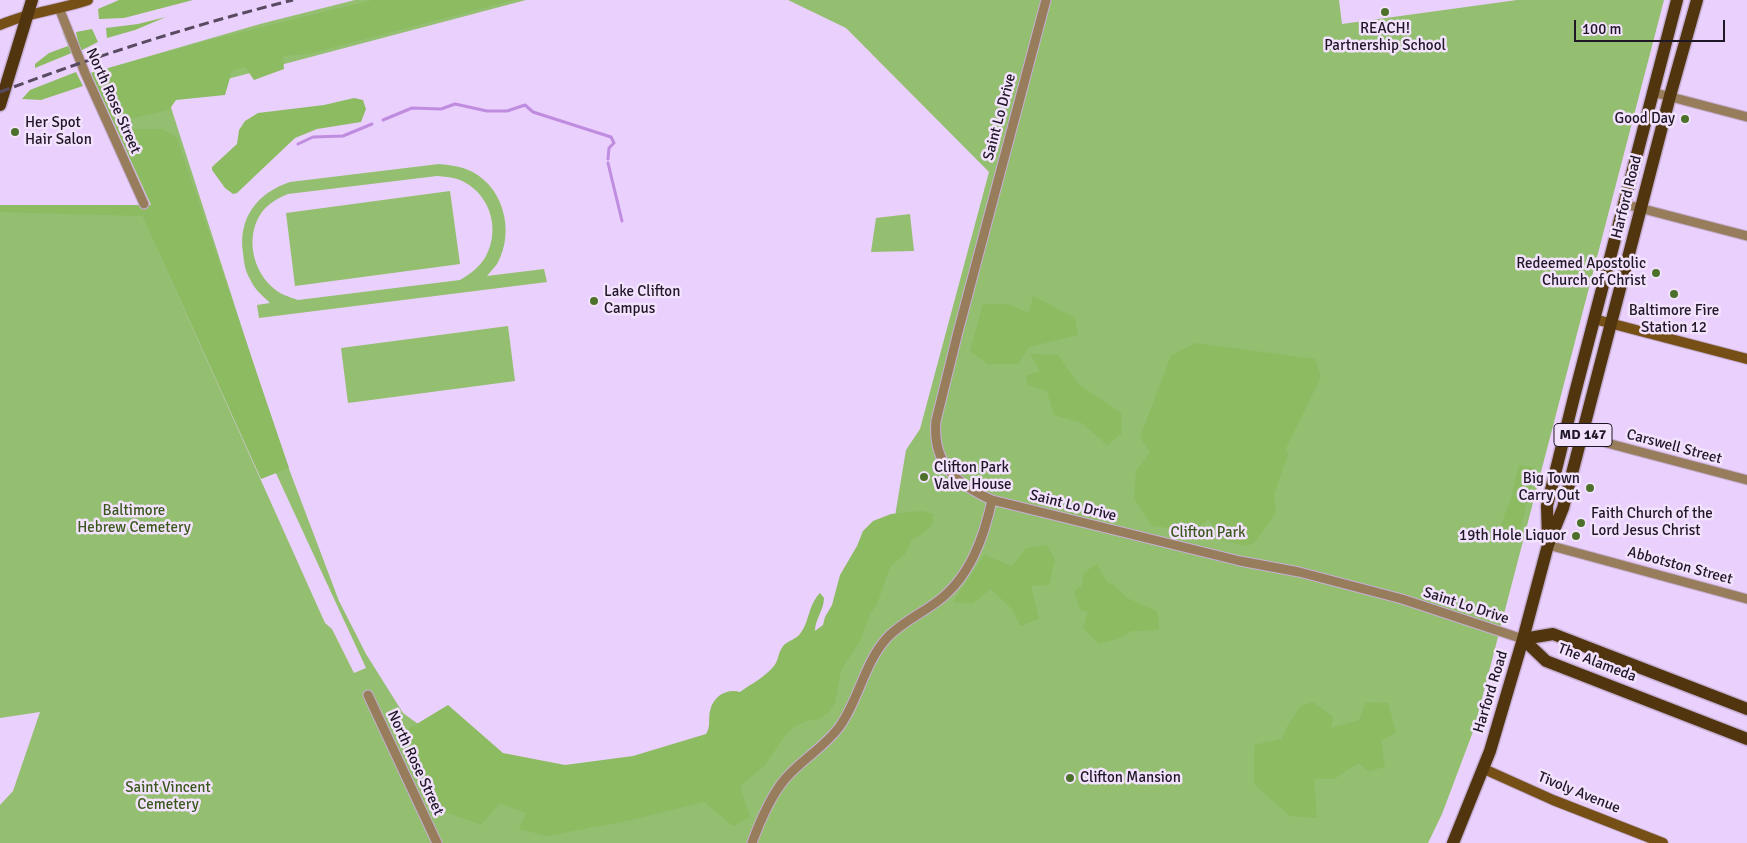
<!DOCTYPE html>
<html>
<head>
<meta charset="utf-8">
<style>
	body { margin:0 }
	#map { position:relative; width:1747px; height:843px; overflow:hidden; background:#ead0fc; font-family:Signika,sans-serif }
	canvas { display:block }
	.scale { position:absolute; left:1574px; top:20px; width:151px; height:22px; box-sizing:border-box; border:2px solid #201726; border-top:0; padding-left:6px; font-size:15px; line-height:18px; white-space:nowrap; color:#201726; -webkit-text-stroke:4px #f2e2fd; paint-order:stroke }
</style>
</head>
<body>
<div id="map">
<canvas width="1747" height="843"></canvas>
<div class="scale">100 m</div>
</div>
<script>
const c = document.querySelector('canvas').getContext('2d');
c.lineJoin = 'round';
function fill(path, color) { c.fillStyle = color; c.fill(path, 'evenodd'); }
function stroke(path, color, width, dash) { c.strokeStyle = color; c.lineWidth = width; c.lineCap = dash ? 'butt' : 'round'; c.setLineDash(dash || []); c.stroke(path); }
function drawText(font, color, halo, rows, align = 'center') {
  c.font = font + ' Signika,sans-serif'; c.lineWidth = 5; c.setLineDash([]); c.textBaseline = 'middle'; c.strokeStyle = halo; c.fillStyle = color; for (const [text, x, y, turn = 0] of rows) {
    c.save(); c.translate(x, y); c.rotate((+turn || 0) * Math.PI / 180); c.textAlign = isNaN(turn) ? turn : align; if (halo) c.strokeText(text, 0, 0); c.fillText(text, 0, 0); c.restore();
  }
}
const green = new Path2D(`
	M 355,0 L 526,0 L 167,95 L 278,440 L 339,601 L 366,654 L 403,713 L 450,747 L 666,806 L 888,558 L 906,450 L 920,429 L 989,172 L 846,28 L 788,0 L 1339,0 L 1342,24 L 1517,0 L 1664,0 L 1474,729 L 1442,814 L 1428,843 L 0,843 L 0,805 L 13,791 L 40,712 L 0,718 L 0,208 L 141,213 L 325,623 L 332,629 L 354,673 L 366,668 L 91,73 L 260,24 Z
	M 439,164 C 449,165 457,166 466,169 C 503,183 516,231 497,264 C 494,268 490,272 487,276 L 544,269 L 547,282 L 259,318 L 257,305 L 270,303 C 263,296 254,289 250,279 C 245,271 244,262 243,253 C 238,218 257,193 290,182 ZM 437,176 C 447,177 455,177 464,182 C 491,196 500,230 486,256 C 480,267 470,274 460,280 L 298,300 C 289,297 279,294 271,286 C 251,267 246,234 262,212 C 269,203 278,198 288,194 Z
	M 450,191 L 460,264 L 295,286 L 286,213 Z
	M 910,214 L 914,251 L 871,252 L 876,218 Z
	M 508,326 L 515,381 L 348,403 L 341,348 Z`);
const forest = new Path2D(`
	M 119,0 L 193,0 L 124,18 L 99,19 L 98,9 Z
	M 373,0 L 514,0 L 308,54 L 283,56 L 284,69 L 254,80 L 245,67 L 232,71 L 225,95 L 176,100 L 169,110 L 125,120 L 129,129 L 162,129 L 177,138 L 289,468 L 261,479 L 142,216 L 0,212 L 0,205 L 151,205 L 91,73 L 206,41 Z
	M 166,17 L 135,30 L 107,38 L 106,28 L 138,24 Z
	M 92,29 L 98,42 L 80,51 L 76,32 Z
	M 62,31 L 69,37 L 74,52 L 35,68 L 35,64 L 49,53 L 68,46 Z
	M 76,72 L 83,86 L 41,100 L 22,99 L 30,90 Z
	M 354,98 L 363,100 L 366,109 L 361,122 L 317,129 L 295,138 L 237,193 L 233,194 L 225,188 L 212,170 L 212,167 L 237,144 L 239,130 L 245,121 L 258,113 L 324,105 Z
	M 1033,296 L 1075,318 L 1078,335 L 1029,347 L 1018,364 L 988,364 L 970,351 L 983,304 L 1008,304 L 1029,313 Z
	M 1195,343 L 1315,359 L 1321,377 L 1286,448 L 1288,454 L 1274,495 L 1276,513 L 1254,543 L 1246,546 L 1200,535 L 1213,527 L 1208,519 L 1194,533 L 1151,525 L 1134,498 L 1136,471 L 1150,452 L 1140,437 L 1171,356 Z
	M 1030,354 L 1058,355 L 1078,384 L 1121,413 L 1122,433 L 1107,445 L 1082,423 L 1054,415 L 1047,391 L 1028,385 L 1026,376 L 1040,371 Z
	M 1519,465 L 1535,468 L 1520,531 L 1511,536 L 1501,525 L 1511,498 Z
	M 922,511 L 933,514 L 932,525 L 921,535 L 912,539 L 906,553 L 890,567 L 877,604 L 870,614 L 860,641 L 841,670 L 835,703 L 830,711 L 819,719 L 806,721 L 793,727 L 784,737 L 765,765 L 740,786 L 750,817 L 733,826 L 704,802 L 631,820 L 548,836 L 519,829 L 526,813 L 500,803 L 481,825 L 431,807 L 405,760 L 409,748 L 405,731 L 448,705 L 503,753 L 565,765 L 633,756 L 706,734 C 711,727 708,719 710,711 C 713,696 727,688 740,692 C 751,684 765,677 774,666 C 779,660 778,651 784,645 C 788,641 796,639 800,634 C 810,621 808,605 820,593 L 824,598 C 824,610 815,619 815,631 L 823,625 L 825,617 L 832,605 L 840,575 L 857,546 L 863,531 L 873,521 L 891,514 Z
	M 1046,545 L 1055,559 L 1049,585 L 1031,586 L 1039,619 L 1020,626 L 1013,610 L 991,589 L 972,604 L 953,602 L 984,555 L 1012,566 L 1026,548 Z
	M 1097,564 L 1107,582 L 1115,586 L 1127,598 L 1157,611 L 1159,629 L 1145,631 L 1132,631 L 1117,639 L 1099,644 L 1083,628 L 1088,612 L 1080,610 L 1074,591 L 1082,586 L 1084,573 Z
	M 1313,702 L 1333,717 L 1331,728 L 1359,720 L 1366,702 L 1388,703 L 1396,732 L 1381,741 L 1385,767 L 1368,771 L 1358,763 L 1334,779 L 1314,779 L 1317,818 L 1290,816 L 1254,784 L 1254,745 L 1282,739 L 1288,725 L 1301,706 Z`);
const stream = new Path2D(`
	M 383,120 L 412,108 L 441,109 L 455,104 L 487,111 L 507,111 L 525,105 L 533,112 L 611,137 L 614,143 L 609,148 L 608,159
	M 298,144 L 313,137 L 343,136 L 372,124
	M 608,163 L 622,221`);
const street = new Path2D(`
	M 1046,0 L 958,332 L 936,421 C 932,463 956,484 992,500 L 1240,561 L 1299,572 L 1402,599 L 1523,639
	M 59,8 L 85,73 L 144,204
	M 1652,92 L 1747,117
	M 1624,204 L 1747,236
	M 1565,432 L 1747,480
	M 1548,545 L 1747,599
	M 368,695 L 437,843
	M 752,843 C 760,821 770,797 785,779 C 801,760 825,747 840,726 C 859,699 864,664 886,639 C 900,623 921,614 938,601 C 970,577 984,537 992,500`);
const secondary = new Path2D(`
	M 0,25 C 28,12 59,10 88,0
	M 1594,319 L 1747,359
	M 1484,769 L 1553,800 L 1663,843`);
const primary = new Path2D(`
	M 0,105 L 32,0
	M 1548,540 L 1547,506 L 1575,393 L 1677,0
	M 1523,639 L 1546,661 L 1747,739
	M 1523,639 L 1553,634 L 1747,709
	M 1453,843 L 1490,751 L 1523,639 L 1548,545 L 1563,508 L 1670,96 L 1697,0`);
const rail = new Path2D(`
	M 0,92 C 96,56 193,25 293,0`);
const markers = [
	[1385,12,5,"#4d712a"],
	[1685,119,5,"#4d712a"],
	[15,132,5,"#4d712a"],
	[1656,273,5,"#4d712a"],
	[1674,294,5,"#4d712a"],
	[594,301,5,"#4d712a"],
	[924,477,5,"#4d712a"],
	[1590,488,5,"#4d712a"],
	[1581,523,5,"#4d712a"],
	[1576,536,5,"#4d712a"],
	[1070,778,5,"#4d712a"]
];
const shields = [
	[1583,435,58]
];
const shieldNames = [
	["MD 147",1583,435]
];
const poiNames = [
	["REACH!",1385,29,"center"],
	["Partnership School",1385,46,"center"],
	["Good Day",1675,119,"right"],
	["Her Spot",25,123],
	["Hair Salon",25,140],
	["Redeemed Apostolic",1646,264,"right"],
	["Church of Christ",1646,281,"right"],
	["Lake Clifton",604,292],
	["Campus",604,309],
	["Baltimore Fire",1674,311,"center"],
	["Station 12",1674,328,"center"],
	["Clifton Park",934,468],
	["Valve House",934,485],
	["Big Town",1580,479,"right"],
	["Carry Out",1580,496,"right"],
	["Faith Church of the",1591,514],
	["Lord Jesus Christ",1591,531],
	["19th Hole Liquor",1566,536,"right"],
	["Clifton Mansion",1080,778]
];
const streetNames = [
	["North Rose Street",113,101,66],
	["Saint Lo Drive",1000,117,-75],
	["Harford Road",1627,197,-76],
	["Carswell Street",1674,447,15],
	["Saint Lo Drive",1073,506,14],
	["Abbotston Street",1680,566,15],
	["Saint Lo Drive",1466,606,18],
	["The Alameda",1597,663,21],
	["Harford Road",1491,692,-73],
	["North Rose Street",415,763,65],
	["Tivoly Avenue",1579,793,22]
];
const parkNames = [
	["Baltimore",134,511],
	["Hebrew Cemetery",134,528],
	["Clifton Park",1208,533],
	["Saint Vincent",168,788],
	["Cemetery",168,805]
];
fill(green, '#94be70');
fill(forest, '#8cbb62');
stroke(stream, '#bf8cdf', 3);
stroke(street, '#c6afd5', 11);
stroke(secondary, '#c6afd5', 12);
stroke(primary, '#c6afd5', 15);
stroke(street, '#987d5c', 9);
stroke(secondary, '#764f17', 10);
stroke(primary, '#51350e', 12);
stroke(rail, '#584a61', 3, [10, 5]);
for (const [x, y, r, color] of markers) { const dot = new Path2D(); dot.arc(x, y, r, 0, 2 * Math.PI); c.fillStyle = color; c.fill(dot); stroke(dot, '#f2e2fd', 2); }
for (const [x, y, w] of shields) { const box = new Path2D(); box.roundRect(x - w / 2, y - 11.5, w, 23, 4); c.fillStyle = '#f2e2fd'; c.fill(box); stroke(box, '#201726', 1); }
drawText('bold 14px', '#201726', null, shieldNames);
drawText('15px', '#201726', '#f2e2fd', poiNames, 'left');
drawText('15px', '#201726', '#f2e2fd', streetNames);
drawText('15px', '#3b591c', '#f2e2fd', parkNames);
</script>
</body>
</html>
